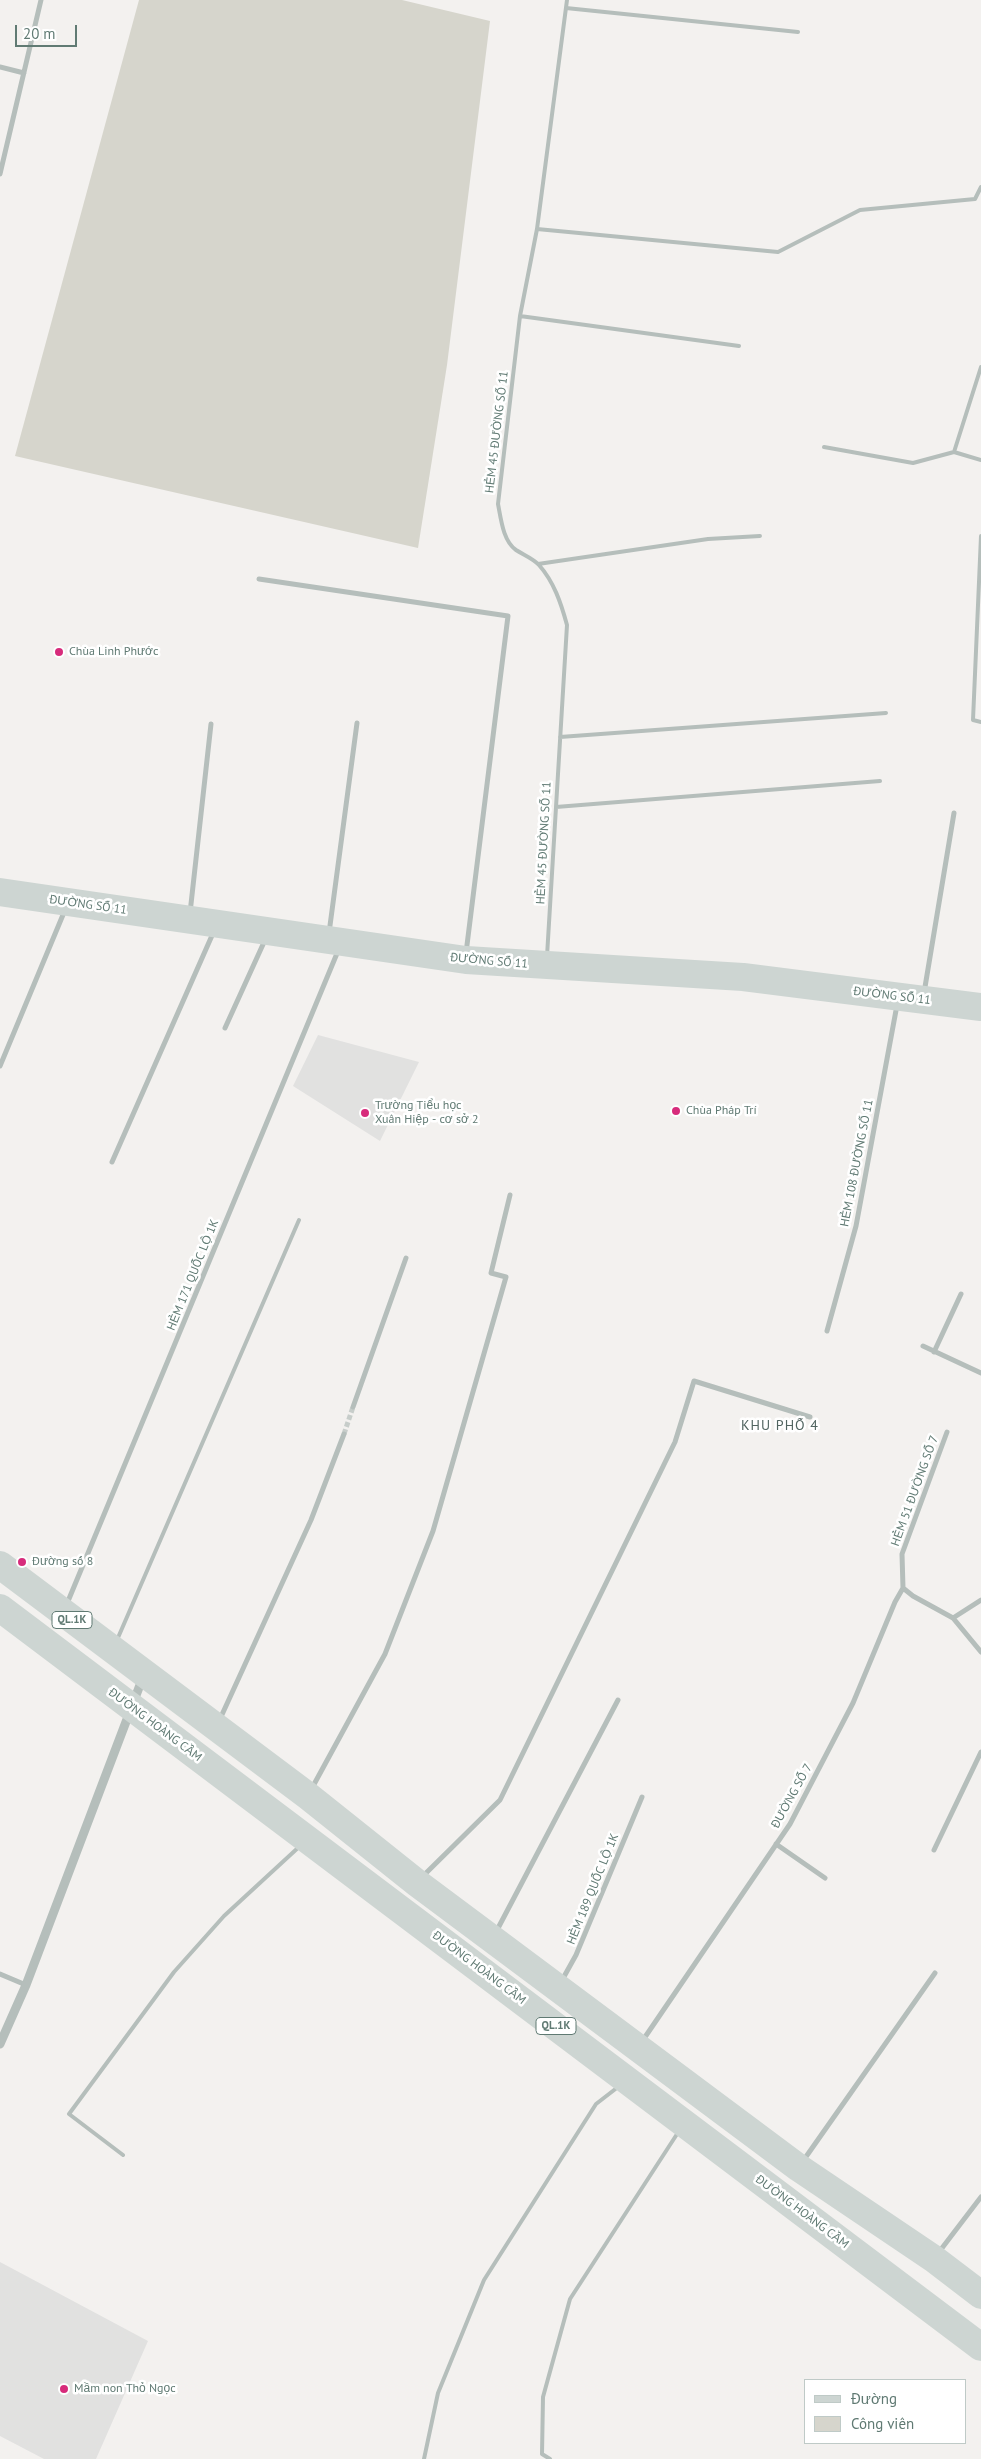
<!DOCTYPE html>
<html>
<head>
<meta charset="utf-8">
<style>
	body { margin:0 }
	#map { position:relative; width:981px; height:2459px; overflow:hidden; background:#f3f1ef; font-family:"PT Sans",sans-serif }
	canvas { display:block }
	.legend { position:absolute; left:804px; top:2379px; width:162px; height:65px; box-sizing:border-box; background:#fff; border:1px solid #bfcac7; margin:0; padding:6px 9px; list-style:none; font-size:15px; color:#607a73 }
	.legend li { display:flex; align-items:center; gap:10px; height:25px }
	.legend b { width:25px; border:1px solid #bfcac7 }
	.scale { position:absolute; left:15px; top:25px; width:62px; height:22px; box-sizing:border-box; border:2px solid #607a73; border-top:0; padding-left:6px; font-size:15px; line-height:18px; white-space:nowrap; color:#607a73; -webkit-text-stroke:4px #fff; paint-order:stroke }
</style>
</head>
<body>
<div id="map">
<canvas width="981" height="2459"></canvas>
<ul class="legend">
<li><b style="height:6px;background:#cdd5d2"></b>Đường</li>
<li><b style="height:14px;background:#d6d5cc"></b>Công viên</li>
</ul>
<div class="scale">20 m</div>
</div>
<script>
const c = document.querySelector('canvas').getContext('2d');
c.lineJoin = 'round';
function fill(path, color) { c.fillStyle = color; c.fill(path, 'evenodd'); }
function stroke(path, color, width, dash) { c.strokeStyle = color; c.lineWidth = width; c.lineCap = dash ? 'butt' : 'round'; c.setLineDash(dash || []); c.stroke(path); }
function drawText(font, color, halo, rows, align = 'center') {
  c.font = font + ' "PT Sans",sans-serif'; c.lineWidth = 5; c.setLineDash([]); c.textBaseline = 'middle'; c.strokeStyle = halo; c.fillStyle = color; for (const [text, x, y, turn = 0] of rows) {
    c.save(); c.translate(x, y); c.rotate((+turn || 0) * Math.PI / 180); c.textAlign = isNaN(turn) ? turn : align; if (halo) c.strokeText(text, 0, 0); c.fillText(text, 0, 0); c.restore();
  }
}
const built = new Path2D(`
	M 318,1035 L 419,1062 L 380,1141 L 293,1086 Z
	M 0,2262 L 148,2341 L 96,2459 L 44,2459 L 0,2436 Z`);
const green = new Path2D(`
	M 139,0 L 402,0 L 490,21 L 447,365 L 418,548 L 15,456 Z`);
const minorTunnel = new Path2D(`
	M 344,1434 L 353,1407`);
const service = new Path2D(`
	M 566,8 L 798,32
	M 537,229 L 778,252 L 860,210 L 975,199 L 981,187
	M 520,316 L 739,346
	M 981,367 L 954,452 L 981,460
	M 824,447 L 913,463 L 954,452
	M 981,536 L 973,720 L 981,722
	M 538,564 L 708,539 L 760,536
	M 560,737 L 886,713
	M 556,807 L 880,781
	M 547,956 L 567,625 C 561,603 554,582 539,565 C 534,559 524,555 516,550 C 503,541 501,519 498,504 L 520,316 L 537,229 L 567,0
	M 117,1640 L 299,1220
	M 123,2155 L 69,2114 L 174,1972 L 224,1916 L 300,1846
	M 424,2459 L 438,2393 L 484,2280 L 596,2104 L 618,2087
	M 550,2459 L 542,2454 L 543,2397 L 570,2299 L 679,2131`);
const minor = new Path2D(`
	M 0,67 L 24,73
	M 0,174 L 41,0
	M 259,579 L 508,616 L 466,953
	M 190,913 L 211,724
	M 329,933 L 357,723
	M 924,993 L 954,813
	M 225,1028 L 265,940
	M 0,1066 L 65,910
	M 112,1162 L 214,931
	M 827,1331 L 856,1226 L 897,1005
	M 923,1346 L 981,1373
	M 934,1352 L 961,1294
	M 353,1407 L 406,1258
	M 903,1588 L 902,1554 L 947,1432
	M 66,1606 L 338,951
	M 953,1618 L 981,1652
	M 220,1719 L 311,1520 L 344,1434
	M 312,1788 L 385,1654 L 433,1531 L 506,1277 L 491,1273 L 510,1195
	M 776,1844 L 825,1878
	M 934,1850 L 981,1752
	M 422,1877 L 500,1800 L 675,1442 L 694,1381 L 810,1417
	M 496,1932 L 618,1700
	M 0,1974 L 26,1985
	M 561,1982 L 576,1955 L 642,1797
	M 643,2040 L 790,1824 L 853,1703 L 895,1602 L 903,1588 L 913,1596 L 953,1618 L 981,1600
	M 803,2161 L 935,1973
	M 939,2252 L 981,2197`);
const tertiary = new Path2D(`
	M 0,2044 L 26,1985 L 143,1677`);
const secondary = new Path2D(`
	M 0,892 L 466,960 L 743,977 L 981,1007`);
const primary = new Path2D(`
	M 0,1565 L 308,1796 L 417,1883 L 799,2168 L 934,2259 L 981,2295
	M 0,1608 L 981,2347`);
const markers = [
	[59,652,5,"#d72b7b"],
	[676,1111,5,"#d72b7b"],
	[365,1113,5,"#d72b7b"],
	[22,1562,5,"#d72b7b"],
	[64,2389,5,"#d72b7b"]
];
const shields = [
	[72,1620,40],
	[556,2026,40]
];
const shieldNames = [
	["QL.1K",72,1620],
	["QL.1K",556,2026]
];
const streetNames = [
	["HẺM 45 ĐƯỜNG SỐ 11",497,432,-83],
	["HẺM 45 ĐƯỜNG SỐ 11",544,843,-87],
	["ĐƯỜNG SỐ 11",88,905,8],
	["ĐƯỜNG SỐ 11",489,961,5],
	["ĐƯỜNG SỐ 11",892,996,7],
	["HẺM 108 ĐƯỜNG SỐ 11",857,1163,-79],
	["HẺM 171 QUỐC LỘ 1K",193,1275,-68],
	["HẺM 51 ĐƯỜNG SỐ 7",915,1491,-70],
	["ĐƯỜNG HOÀNG CẦM",155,1725,37],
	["ĐƯỜNG SỐ 7",792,1796,-61],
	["HẺM 189 QUỐC LỘ 1K",593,1889,-68],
	["ĐƯỜNG HOÀNG CẦM",479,1968,37],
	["ĐƯỜNG HOÀNG CẦM",802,2212,37]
];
const poiNames = [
	["Chùa Linh Phước",69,652],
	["Trường Tiểu học",375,1106],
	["Xuân Hiệp - cơ sở 2",375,1120],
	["Chùa Pháp Trí",686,1111],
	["Đường số 8",32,1562],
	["Mầm non Thỏ Ngọc",74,2389]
];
const neighbourhoodNames = [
	["KHU PHỐ 4",780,1426]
];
fill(built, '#e1e1e0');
fill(green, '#d6d5cc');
stroke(minorTunnel, '#c7cdca', 5, [5, 2.5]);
stroke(service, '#b5bebb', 4);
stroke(minor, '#b5bebb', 5);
stroke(tertiary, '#b5bebb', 9);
stroke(secondary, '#cdd5d2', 28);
stroke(primary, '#cdd5d2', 28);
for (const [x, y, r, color] of markers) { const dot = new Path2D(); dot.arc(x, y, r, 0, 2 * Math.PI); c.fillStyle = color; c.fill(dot); stroke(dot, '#fff', 2); }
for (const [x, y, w] of shields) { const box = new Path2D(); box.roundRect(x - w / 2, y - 8.5, w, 17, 4); c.fillStyle = '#fff'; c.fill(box); stroke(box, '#607a73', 1); }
drawText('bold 11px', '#607a73', null, shieldNames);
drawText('12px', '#607a73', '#fff', streetNames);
drawText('12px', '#607a73', '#fff', poiNames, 'left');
c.letterSpacing = '1px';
drawText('14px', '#516460', '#fff', neighbourhoodNames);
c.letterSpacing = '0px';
</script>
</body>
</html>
